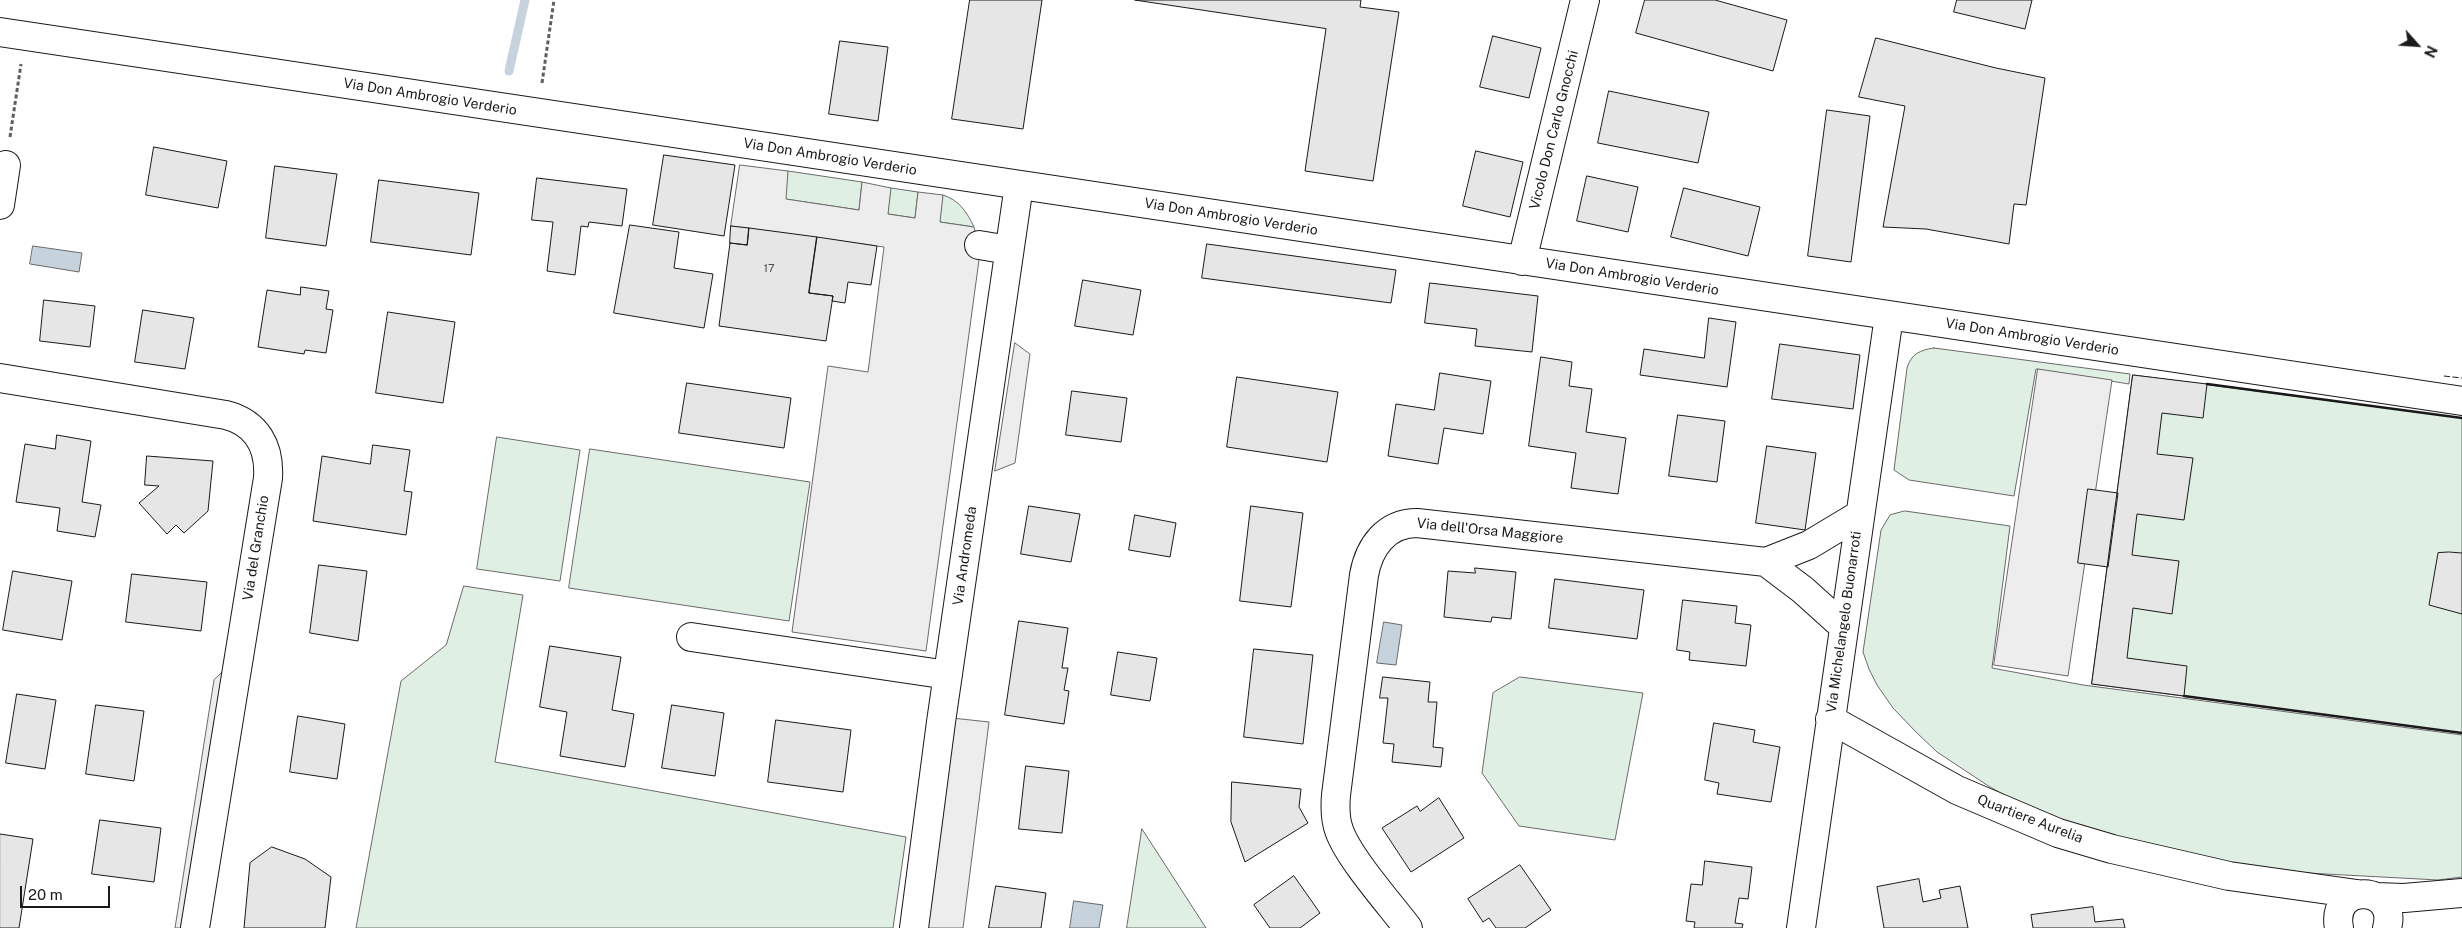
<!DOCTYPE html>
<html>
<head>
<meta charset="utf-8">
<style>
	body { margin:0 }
	#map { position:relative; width:2462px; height:928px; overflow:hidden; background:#fff; font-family:"Public Sans",sans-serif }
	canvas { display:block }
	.north { position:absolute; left:2392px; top:20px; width:50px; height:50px; -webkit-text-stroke:4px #fff; paint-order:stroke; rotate:116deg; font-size:14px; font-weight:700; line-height:20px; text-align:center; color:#1a1a1a }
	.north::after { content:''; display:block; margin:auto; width:18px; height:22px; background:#1a1a1a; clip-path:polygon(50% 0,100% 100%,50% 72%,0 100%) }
	.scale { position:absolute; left:20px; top:886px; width:90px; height:22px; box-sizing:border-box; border:2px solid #1a1a1a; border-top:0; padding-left:6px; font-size:15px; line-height:18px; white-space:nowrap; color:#1a1a1a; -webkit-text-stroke:4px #fff; paint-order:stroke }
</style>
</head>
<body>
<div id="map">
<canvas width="2462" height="928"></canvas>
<div class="north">N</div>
<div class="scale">20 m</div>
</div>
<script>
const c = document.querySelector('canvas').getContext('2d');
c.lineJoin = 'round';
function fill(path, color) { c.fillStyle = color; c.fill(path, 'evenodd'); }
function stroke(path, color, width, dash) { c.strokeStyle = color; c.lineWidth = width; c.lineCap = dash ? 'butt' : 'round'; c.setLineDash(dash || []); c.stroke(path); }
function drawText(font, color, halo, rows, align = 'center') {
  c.font = font + ' "Public Sans",sans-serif'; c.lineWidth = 4; c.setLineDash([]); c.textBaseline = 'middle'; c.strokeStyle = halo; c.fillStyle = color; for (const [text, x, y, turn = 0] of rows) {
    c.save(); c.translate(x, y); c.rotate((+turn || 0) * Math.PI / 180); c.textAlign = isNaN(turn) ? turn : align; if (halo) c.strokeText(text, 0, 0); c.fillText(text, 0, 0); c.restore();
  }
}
const green = new Path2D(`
	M 788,171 L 862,182 L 859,210 L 785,199 Z
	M 891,188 L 918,192 L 915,218 L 888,214 Z
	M 943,195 C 959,200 967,212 974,227 L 940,222 Z
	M 1934,348 L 2130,374 L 2129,384 L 2036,369 L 2014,496 L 1909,480 L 1894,470 L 1907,368 C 1911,354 1920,350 1934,348 Z
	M 2133,375 L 2462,418 L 2462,733 L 2092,684 Z
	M 497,437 L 580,450 L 560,581 L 477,569 Z
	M 590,449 L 810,482 L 789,621 L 569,588 Z
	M 1905,511 L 2010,526 L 1992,668 L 2083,685 L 2462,735 L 2462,877 L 2438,880 L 2251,870 L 2095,833 L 2010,798 L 1990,787 L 1937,752 L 1916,732 L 1893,708 L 1877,685 L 1869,669 L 1863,652 L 1881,530 L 1890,515 Z
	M 464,586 L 523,595 L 495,762 L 906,837 L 893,928 L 356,928 L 401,681 L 446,645 Z
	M 1520,677 L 1643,693 L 1615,840 L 1519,826 L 1482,773 L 1493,693 Z
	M 1142,829 L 1206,928 L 1127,928 Z`);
const parking = new Path2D(`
	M 740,165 L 788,171 L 786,199 L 859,210 L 862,182 L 891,188 L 888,214 L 915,218 L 918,192 L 943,195 L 940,222 L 974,227 L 979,245 L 979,260 L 926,651 L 792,632 L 828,366 L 868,372 L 884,247 L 731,226 Z
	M 1015,343 L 1030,354 L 1015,463 L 995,471 Z
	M 2038,369 L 2112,380 L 2068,676 L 1994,665 Z
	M 239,657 L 195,928 L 175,928 L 214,680 Z
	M 943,717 L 989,722 L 963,928 L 916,928 Z`);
const water = new Path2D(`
	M 33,246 L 82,253 L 79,272 L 30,264 Z
	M 1384,622 L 1402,625 L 1396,665 L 1377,663 Z
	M 1074,901 L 1103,905 L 1099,928 L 1070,928 Z`);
const stream = new Path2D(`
	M 509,71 L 525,0`);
const building = new Path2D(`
	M 970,0 L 1042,0 L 1023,129 L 952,119 Z
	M 1135,0 L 1361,0 L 1360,7 L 1399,12 L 1373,181 L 1305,171 L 1326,29 Z
	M 1645,0 L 1715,0 L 1787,20 L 1773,71 L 1636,33 Z
	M 1957,0 L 2032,0 L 2025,29 L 1954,12 Z
	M 1493,36 L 1541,48 L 1529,98 L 1480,87 Z
	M 1876,38 L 1996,68 L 2045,78 L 2026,205 L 2014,204 L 2009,244 L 1926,229 L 1883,227 L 1905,106 L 1859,97 Z
	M 840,41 L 888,47 L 878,121 L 829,114 Z
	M 1609,91 L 1709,112 L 1698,163 L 1598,143 Z
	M 1827,110 L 1870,116 L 1851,262 L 1808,256 Z
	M 154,147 L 227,161 L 218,208 L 146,195 Z
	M 1476,151 L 1523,162 L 1510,217 L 1463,206 Z
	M 664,155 L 735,165 L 724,236 L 653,225 Z
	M 275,166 L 337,174 L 326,246 L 266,238 Z
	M 1587,176 L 1638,187 L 1628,232 L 1577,221 Z
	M 537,178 L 627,189 L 622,226 L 589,222 L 588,227 L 581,226 L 575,275 L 547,271 L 553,222 L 532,220 Z
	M 379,180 L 479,193 L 471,255 L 371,242 Z
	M 1684,188 L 1760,207 L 1748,256 L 1671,237 Z
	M 630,225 L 679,232 L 674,268 L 713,274 L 704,328 L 614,313 Z
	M 731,226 L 749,228 L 747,245 L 730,243 Z
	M 749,228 L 817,237 L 809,293 L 833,296 L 826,341 L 719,326 L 730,243 L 747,245 Z
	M 817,237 L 877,246 L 871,285 L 848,282 L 845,303 L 832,301 L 833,296 L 809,293 Z
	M 1207,244 L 1396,270 L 1391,303 L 1202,278 Z
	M 1083,280 L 1141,290 L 1133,335 L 1075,326 Z
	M 1430,283 L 1538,296 L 1532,352 L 1475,346 L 1477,329 L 1425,323 Z
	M 301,287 L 329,291 L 326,309 L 333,310 L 326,353 L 305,350 L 304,354 L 258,347 L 267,290 L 300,295 Z
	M 44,300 L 95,306 L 90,347 L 40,341 Z
	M 143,310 L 194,318 L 185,369 L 135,362 Z
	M 388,312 L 455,322 L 443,403 L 376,393 Z
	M 1709,318 L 1736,322 L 1727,387 L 1640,375 L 1644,349 L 1704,358 Z
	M 1780,344 L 1860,355 L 1853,409 L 1772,399 Z
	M 1541,357 L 1572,362 L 1569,386 L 1592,389 L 1586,432 L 1626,438 L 1618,494 L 1571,488 L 1576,453 L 1529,446 Z
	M 1440,373 L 1491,381 L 1483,434 L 1444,428 L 1438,464 L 1388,456 L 1396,404 L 1434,410 Z
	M 2133,375 L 2207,384 L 2203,418 L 2162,413 L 2157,454 L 2193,458 L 2184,520 L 2137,514 L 2132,555 L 2179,561 L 2172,614 L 2133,608 L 2127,658 L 2187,666 L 2184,696 L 2092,684 Z
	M 1237,377 L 1338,392 L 1327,462 L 1227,447 Z
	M 687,383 L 791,398 L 784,448 L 679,433 Z
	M 1072,391 L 1127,398 L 1121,442 L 1066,435 Z
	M 1678,415 L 1725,421 L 1717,482 L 1669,476 Z
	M 57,435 L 91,441 L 82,502 L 101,505 L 95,537 L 57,531 L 60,508 L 16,502 L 25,444 L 55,449 Z
	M 373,445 L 410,450 L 404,491 L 412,492 L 406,535 L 313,521 L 322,456 L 370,464 Z
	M 1767,446 L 1816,453 L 1805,530 L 1756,523 Z
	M 147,456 L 213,461 L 208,511 L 184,533 L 176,525 L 167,534 L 139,503 L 159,486 L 145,485 Z
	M 2088,489 L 2118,493 L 2108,567 L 2078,563 Z
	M 1029,506 L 1080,514 L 1071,562 L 1021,554 Z
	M 1251,506 L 1303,513 L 1291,607 L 1240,601 Z
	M 1135,515 L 1176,523 L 1170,557 L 1129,550 Z
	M 2449,552 L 2462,553 L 2462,614 L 2429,605 L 2438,553 Z
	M 319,565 L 367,571 L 358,641 L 310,633 Z
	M 1475,568 L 1516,572 L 1511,619 L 1492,617 L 1491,622 L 1444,617 L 1448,571 L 1475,573 Z
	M 13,571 L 72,581 L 62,640 L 3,630 Z
	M 132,574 L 207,582 L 201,631 L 126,622 Z
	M 1555,579 L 1644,590 L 1637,639 L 1549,628 Z
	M 1683,600 L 1737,606 L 1735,623 L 1751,625 L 1746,666 L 1689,660 L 1690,652 L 1677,650 Z
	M 1019,621 L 1068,628 L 1062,668 L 1068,668 L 1064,690 L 1069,691 L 1064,724 L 1005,715 Z
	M 550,646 L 621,657 L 612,710 L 634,714 L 625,767 L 560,756 L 567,712 L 540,707 Z
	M 1254,649 L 1313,655 L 1303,744 L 1244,737 Z
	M 1118,652 L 1157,658 L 1150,701 L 1111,695 Z
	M 1383,677 L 1430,682 L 1428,702 L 1437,702 L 1433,747 L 1443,748 L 1441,767 L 1392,762 L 1394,744 L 1383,743 L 1388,698 L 1380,698 Z
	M 17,694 L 56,700 L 45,769 L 6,763 Z
	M 96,705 L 144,711 L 134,781 L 86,774 Z
	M 672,705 L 724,713 L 715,776 L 662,768 Z
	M 298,716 L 345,724 L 337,779 L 290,772 Z
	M 776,720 L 851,730 L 843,792 L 768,782 Z
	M 1714,723 L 1755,730 L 1753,742 L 1780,747 L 1771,802 L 1717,794 L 1719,783 L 1705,780 Z
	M 1026,766 L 1069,771 L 1062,833 L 1019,829 Z
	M 1232,782 L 1301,789 L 1299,807 L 1308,823 L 1245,862 L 1231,822 Z
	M 1439,798 L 1464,838 L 1411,872 L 1382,828 L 1417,806 L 1420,811 Z
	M 100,820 L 161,828 L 154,882 L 92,874 Z
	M 0,834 L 33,839 L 19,928 L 0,928 Z
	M 272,847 L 305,859 L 331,877 L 325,928 L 244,928 L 250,863 Z
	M 1705,861 L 1752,867 L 1748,899 L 1739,898 L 1735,923 L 1743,924 L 1742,928 L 1694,928 L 1695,922 L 1686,921 L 1691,884 L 1702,885 Z
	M 1520,865 L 1551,910 L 1525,928 L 1496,928 L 1489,918 L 1483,922 L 1468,899 Z
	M 1294,876 L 1320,913 L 1300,928 L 1270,928 L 1254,905 Z
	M 1919,879 L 1923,902 L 1941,898 L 1939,890 L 1960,886 L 1968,928 L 1884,928 L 1877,887 Z
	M 996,886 L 1046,893 L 1041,928 L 989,928 Z
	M 2093,907 L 2095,922 L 2123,919 L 2125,928 L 2033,928 L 2031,915 Z`);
const path = new Path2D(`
	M 542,83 L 554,0
	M 10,137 L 21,64`);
const minor = new Path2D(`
	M 0,32 L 2462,401
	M 0,205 L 6,165
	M 979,245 L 1009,250
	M 1522,261 L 1585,0
	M 0,378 L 226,415 C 257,423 270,447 268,478 L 195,928
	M 1766,562 L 1803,590 L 1843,626
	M 691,637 L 948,675
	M 1830,719 L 1957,790 L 2058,833 L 2112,849 L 2229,876 L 2357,894
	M 2376,897 L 2404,898 L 2462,893
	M 914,928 L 941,722 L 1019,185
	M 1408,928 C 1389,903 1348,857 1339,830 C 1335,819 1335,807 1336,795 L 1364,575 C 1369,547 1386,523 1417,523 L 1766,562 L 1809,545 L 1859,515
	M 1801,928 L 1889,316
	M 2339,928 C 2330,881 2399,885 2387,928`);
const fence = new Path2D(`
	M 2444,376 L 2462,378`);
const wall = new Path2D(`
	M 2207,384 L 2462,418
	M 2184,696 L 2462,733`);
const numberNames = [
	["17",769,269]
];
const streetNames = [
	["Via Don Ambrogio Verderio",430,97,9],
	["Vicolo Don Carlo Gnocchi",1554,130,-76],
	["Via Don Ambrogio Verderio",830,157,9],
	["Via Don Ambrogio Verderio",1231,217,9],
	["Via Don Ambrogio Verderio",1632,277,9],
	["Via Don Ambrogio Verderio",2032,337,9],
	["Via dell'Orsa Maggiore",1490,531,6],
	["Via del Granchio",256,548,-81],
	["Via Andromeda",965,556,-82],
	["Via Michelangelo Buonarroti",1844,622,-82],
	["Quartiere Aurelia",2030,819,21]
];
fill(green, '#e0efe3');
stroke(green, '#6a6a6a', 1);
fill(parking, '#ededed');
stroke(parking, '#6a6a6a', 1);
fill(water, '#c6d2dc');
stroke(water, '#6a6a6a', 1);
stroke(stream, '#c6d2dc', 9);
fill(building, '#e6e6e6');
stroke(building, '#1a1a1a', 1);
stroke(minor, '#1a1a1a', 30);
stroke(path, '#5f5f5f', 3, [4, 2.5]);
stroke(minor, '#fff', 28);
stroke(fence, '#1a1a1a', 1, [6, 2.5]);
stroke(wall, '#1a1a1a', 2.5);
drawText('11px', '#4d4d4d', null, numberNames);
drawText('14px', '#1a1a1a', '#fff', streetNames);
</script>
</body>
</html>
